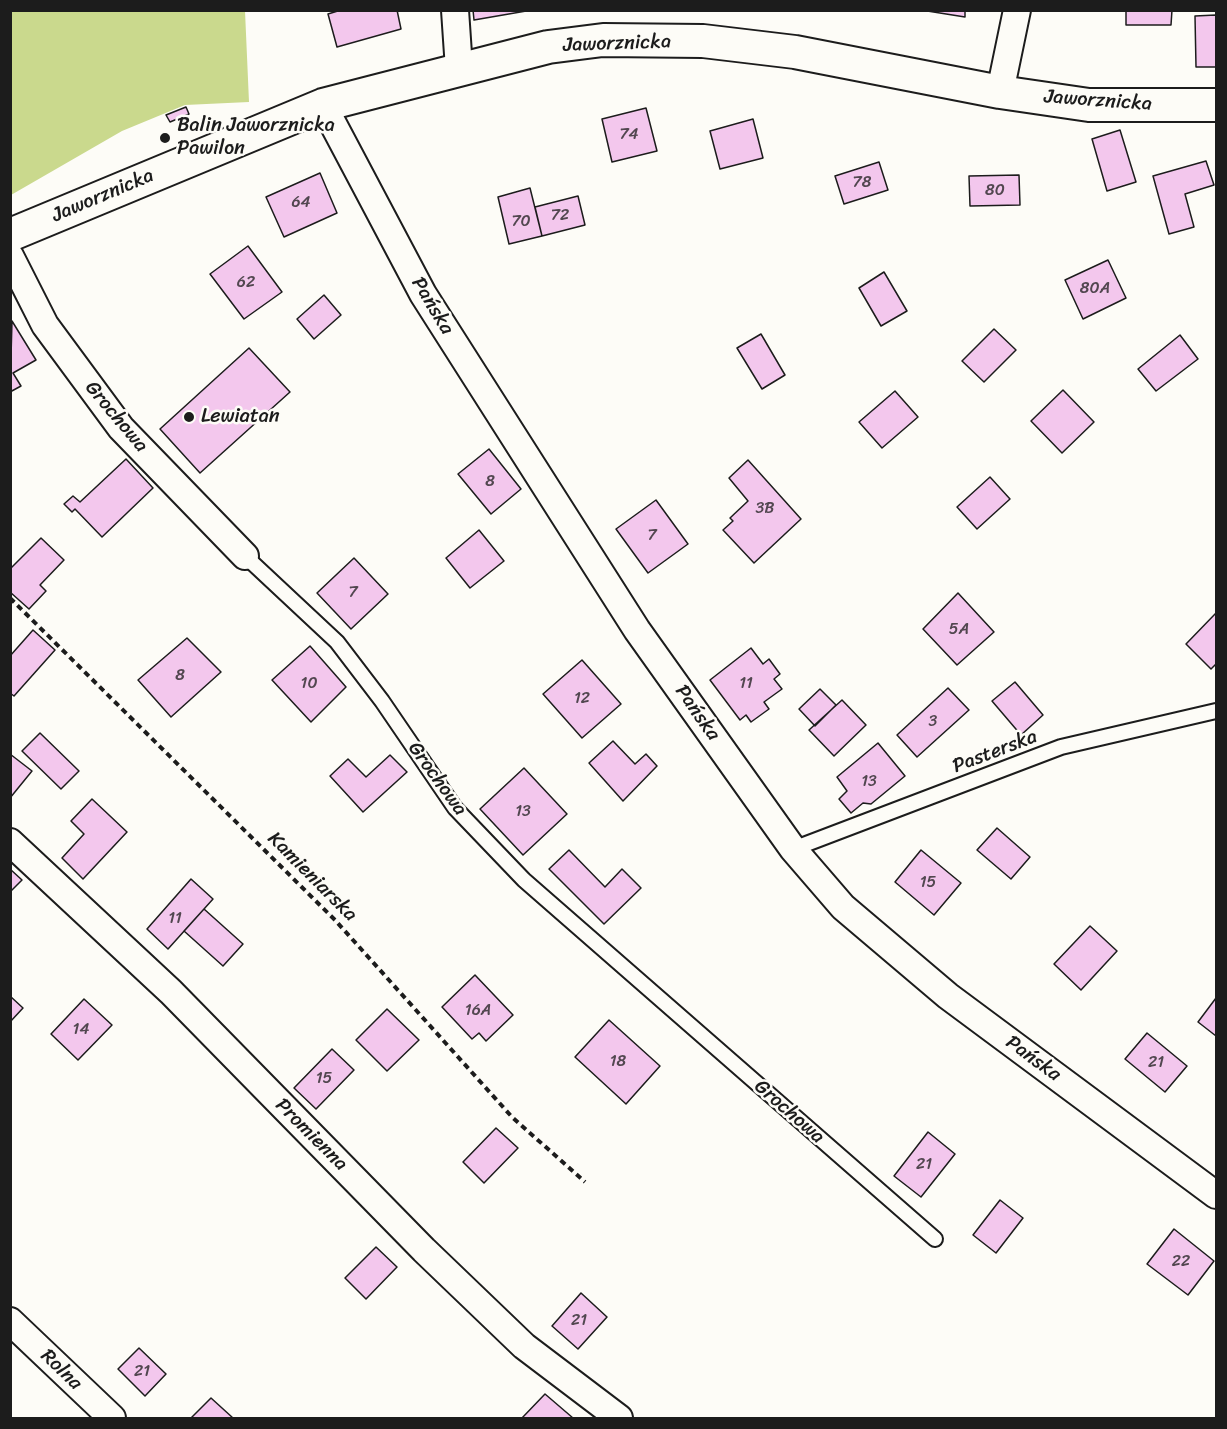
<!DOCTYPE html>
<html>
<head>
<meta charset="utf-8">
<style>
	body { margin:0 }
	#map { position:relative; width:1227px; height:1429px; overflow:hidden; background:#fdfcf7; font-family:Sriracha,sans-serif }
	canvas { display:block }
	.frame { position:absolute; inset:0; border:12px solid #1c1c1c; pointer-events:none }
</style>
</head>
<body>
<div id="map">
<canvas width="1227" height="1429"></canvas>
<div class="frame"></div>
</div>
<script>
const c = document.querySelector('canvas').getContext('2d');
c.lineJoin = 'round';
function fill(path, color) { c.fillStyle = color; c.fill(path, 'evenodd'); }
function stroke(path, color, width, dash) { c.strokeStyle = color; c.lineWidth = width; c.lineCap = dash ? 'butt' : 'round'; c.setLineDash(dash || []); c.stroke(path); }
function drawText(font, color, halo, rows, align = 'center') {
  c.font = font + ' Sriracha,sans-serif'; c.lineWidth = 5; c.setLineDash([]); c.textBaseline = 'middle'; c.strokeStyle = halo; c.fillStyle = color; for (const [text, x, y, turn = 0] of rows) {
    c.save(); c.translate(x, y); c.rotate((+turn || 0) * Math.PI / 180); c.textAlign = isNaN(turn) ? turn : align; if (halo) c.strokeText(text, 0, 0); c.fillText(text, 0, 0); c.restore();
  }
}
const green = new Path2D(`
	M 11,10 L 245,11 L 249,102 L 185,105 L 122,131 L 11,195 Z`);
const building = new Path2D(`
	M 341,10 L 397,10 L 401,29 L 337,47 L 328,14 Z
	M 473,10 L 532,10 L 474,20 Z
	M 921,10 L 965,10 L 965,17 Z
	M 1126,10 L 1172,10 L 1171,25 L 1126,25 Z
	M 1216,15 L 1216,67 L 1196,67 L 1195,16 Z
	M 186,107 L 189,114 L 170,122 L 166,115 Z
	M 646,108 L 657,151 L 612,162 L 602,119 Z
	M 753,119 L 763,158 L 720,169 L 710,131 Z
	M 1120,130 L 1136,182 L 1107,191 L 1092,139 Z
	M 1206,161 L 1214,185 L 1185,194 L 1194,227 L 1169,234 L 1153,176 Z
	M 879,162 L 888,190 L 844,204 L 835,176 Z
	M 320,173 L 337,213 L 284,237 L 266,197 Z
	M 1019,175 L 1020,205 L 970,206 L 969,176 Z
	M 530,188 L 542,236 L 509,244 L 498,197 Z
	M 578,196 L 585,225 L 542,236 L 535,207 Z
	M 248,246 L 282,292 L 244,319 L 210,274 Z
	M 1108,260 L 1126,298 L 1083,319 L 1065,280 Z
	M 884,272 L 907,311 L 881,326 L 859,288 Z
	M 324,295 L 341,315 L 314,339 L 297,319 Z
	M 12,321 L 36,360 L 13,373 L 21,386 L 10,392 Z
	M 994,329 L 1016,350 L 984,382 L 962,361 Z
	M 761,334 L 785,375 L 762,389 L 737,348 Z
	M 1180,335 L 1198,359 L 1156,391 L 1138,369 Z
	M 249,348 L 290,392 L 200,473 L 160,429 Z
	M 1063,390 L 1094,422 L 1062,453 L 1031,421 Z
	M 895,391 L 918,417 L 882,448 L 859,422 Z
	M 489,449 L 521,489 L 491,514 L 458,474 Z
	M 126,459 L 153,488 L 102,537 L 75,509 L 72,512 L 64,504 L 73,496 L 80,502 Z
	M 748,460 L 801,519 L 754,563 L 723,530 L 733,521 L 730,518 L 748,501 L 729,478 Z
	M 990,477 L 1010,499 L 977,529 L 957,507 Z
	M 656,500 L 688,544 L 648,573 L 616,529 Z
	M 479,530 L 504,561 L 470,588 L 446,558 Z
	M 41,538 L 64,560 L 40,585 L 46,591 L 29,609 L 10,592 L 10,569 Z
	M 354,558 L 388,594 L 351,629 L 317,593 Z
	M 958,593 L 994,632 L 957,665 L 923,629 Z
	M 1216,613 L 1216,664 L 1211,669 L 1186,644 Z
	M 33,630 L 55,650 L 14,696 L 10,693 L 10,656 Z
	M 187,638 L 221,672 L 171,717 L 138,680 Z
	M 310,646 L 346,687 L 311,722 L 272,680 Z
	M 751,648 L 763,664 L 769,659 L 780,674 L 774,679 L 782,689 L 764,702 L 769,709 L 751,722 L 746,715 L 740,720 L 710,680 Z
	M 582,660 L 621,704 L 582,738 L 543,694 Z
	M 1015,682 L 1043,715 L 1021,735 L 992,701 Z
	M 948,688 L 969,710 L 917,757 L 897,735 Z
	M 820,689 L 836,705 L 815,726 L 799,709 Z
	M 842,700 L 866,725 L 834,756 L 809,730 Z
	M 40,733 L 79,771 L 61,789 L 22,751 Z
	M 613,741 L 635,764 L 646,754 L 657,766 L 623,801 L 589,763 Z
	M 878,743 L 905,776 L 871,804 L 863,803 L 851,813 L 839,799 L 847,791 L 837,777 Z
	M 10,754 L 32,771 L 10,798 Z
	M 390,755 L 407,772 L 363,812 L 330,776 L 348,759 L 366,777 Z
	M 524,768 L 567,814 L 523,855 L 480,809 Z
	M 92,799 L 127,832 L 83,879 L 62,858 L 84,834 L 71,821 Z
	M 997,828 L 1030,857 L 1011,879 L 977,850 Z
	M 569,850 L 605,887 L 622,869 L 641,888 L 604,924 L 549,869 Z
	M 921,850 L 961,883 L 934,915 L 895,882 Z
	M 10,869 L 22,880 L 10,892 Z
	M 191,879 L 213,899 L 168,949 L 147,929 Z
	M 204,909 L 243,944 L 223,966 L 184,931 Z
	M 1090,926 L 1117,951 L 1081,990 L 1054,964 Z
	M 475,975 L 513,1015 L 486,1041 L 479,1033 L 472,1039 L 442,1007 Z
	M 10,996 L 23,1008 L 10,1022 Z
	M 1216,998 L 1216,1036 L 1198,1022 Z
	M 84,999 L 112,1025 L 78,1060 L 51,1034 Z
	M 387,1009 L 419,1040 L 387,1071 L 356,1040 Z
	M 609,1020 L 660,1066 L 626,1104 L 575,1057 Z
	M 1147,1033 L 1187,1066 L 1165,1092 L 1125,1059 Z
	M 332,1049 L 354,1070 L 316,1109 L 294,1088 Z
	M 496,1128 L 518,1148 L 484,1183 L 463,1162 Z
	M 928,1132 L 955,1154 L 921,1197 L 894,1176 Z
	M 1000,1200 L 1023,1218 L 996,1253 L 973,1235 Z
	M 1174,1229 L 1214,1261 L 1188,1295 L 1147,1264 Z
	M 376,1247 L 397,1267 L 366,1299 L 345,1278 Z
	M 581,1293 L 607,1317 L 578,1349 L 552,1326 Z
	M 139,1348 L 166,1374 L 145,1396 L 118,1369 Z
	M 545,1394 L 573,1418 L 522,1418 Z
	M 211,1398 L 233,1418 L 191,1418 Z`);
const path = new Path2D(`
	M 10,598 L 335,920 L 512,1117 L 585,1182`);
const service = new Path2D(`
	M 245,556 L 337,642 L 382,701 L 455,808 L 524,880 L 935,1239
	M 793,849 L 1061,747 L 1216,711`);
const minor = new Path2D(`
	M 455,10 L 459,69
	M 1000,92 L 1017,10
	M 323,105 L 423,294 L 637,630 L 793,849 L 843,907 L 948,996 L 1216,1195
	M 10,256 L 45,325 L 121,428 L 245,556
	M 10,842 L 171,992 L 424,1250 L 524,1346 L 619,1418
	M 10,1321 L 112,1418`);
const tertiary = new Path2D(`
	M 10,235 L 323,105 L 548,47 L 603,40 L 703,41 L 795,52 L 1000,92 L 1089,105 L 1216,105`);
const markers = [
	[165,138,6,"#1c1c1c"],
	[189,417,6,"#1c1c1c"]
];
const numberNames = [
	["74",629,135],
	["78",862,183],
	["80",995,191],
	["64",301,203],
	["72",560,216],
	["70",521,222],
	["62",246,283],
	["80A",1095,289],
	["8",490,482],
	["3B",765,509],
	["7",652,536],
	["7",353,593],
	["5A",959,630],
	["8",180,676],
	["10",309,684],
	["11",746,684],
	["12",582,699],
	["3",933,722],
	["13",869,782],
	["13",523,812],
	["15",928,883],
	["11",175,919],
	["16A",478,1011],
	["14",81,1030],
	["18",618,1062],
	["21",1156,1063],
	["15",324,1079],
	["21",924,1165],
	["22",1181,1262],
	["21",579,1321],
	["21",142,1372]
];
const streetNames = [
	["Jaworznicka",617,44,-2],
	["Jaworznicka",1098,101,4],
	["Jaworznicka",103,196,-23],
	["Pańska",432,306,59],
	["Grochowa",116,417,50],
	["Pańska",697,713,55],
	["Pasterska",995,752,-21],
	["Grochowa",437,779,54],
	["Kamieniarska",312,877,45],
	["Pańska",1033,1059,36],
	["Grochowa",789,1112,41],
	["Promienna",311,1135,45],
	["Rolna",61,1370,44]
];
const poiNames = [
	["Balin Jaworznicka",177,126],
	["Pawilon",177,149],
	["Lewiatan",201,417]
];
fill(green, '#cad98d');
fill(building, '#f3c7ed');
stroke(building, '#1c1c1c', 1.5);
stroke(service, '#1c1c1c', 18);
stroke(minor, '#1c1c1c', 30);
stroke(tertiary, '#1c1c1c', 36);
stroke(path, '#1c1c1c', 4, [6, 4.5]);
stroke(service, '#fdfcf7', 14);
stroke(minor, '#fdfcf7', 26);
stroke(tertiary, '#fdfcf7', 32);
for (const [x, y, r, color] of markers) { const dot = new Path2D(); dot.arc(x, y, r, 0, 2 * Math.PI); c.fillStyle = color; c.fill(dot); stroke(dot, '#fdfcf7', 2); }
drawText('16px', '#524750', null, numberNames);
drawText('20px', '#1c1c1c', '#fdfcf7', streetNames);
drawText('20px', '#1c1c1c', '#fdfcf7', poiNames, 'left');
</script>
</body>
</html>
